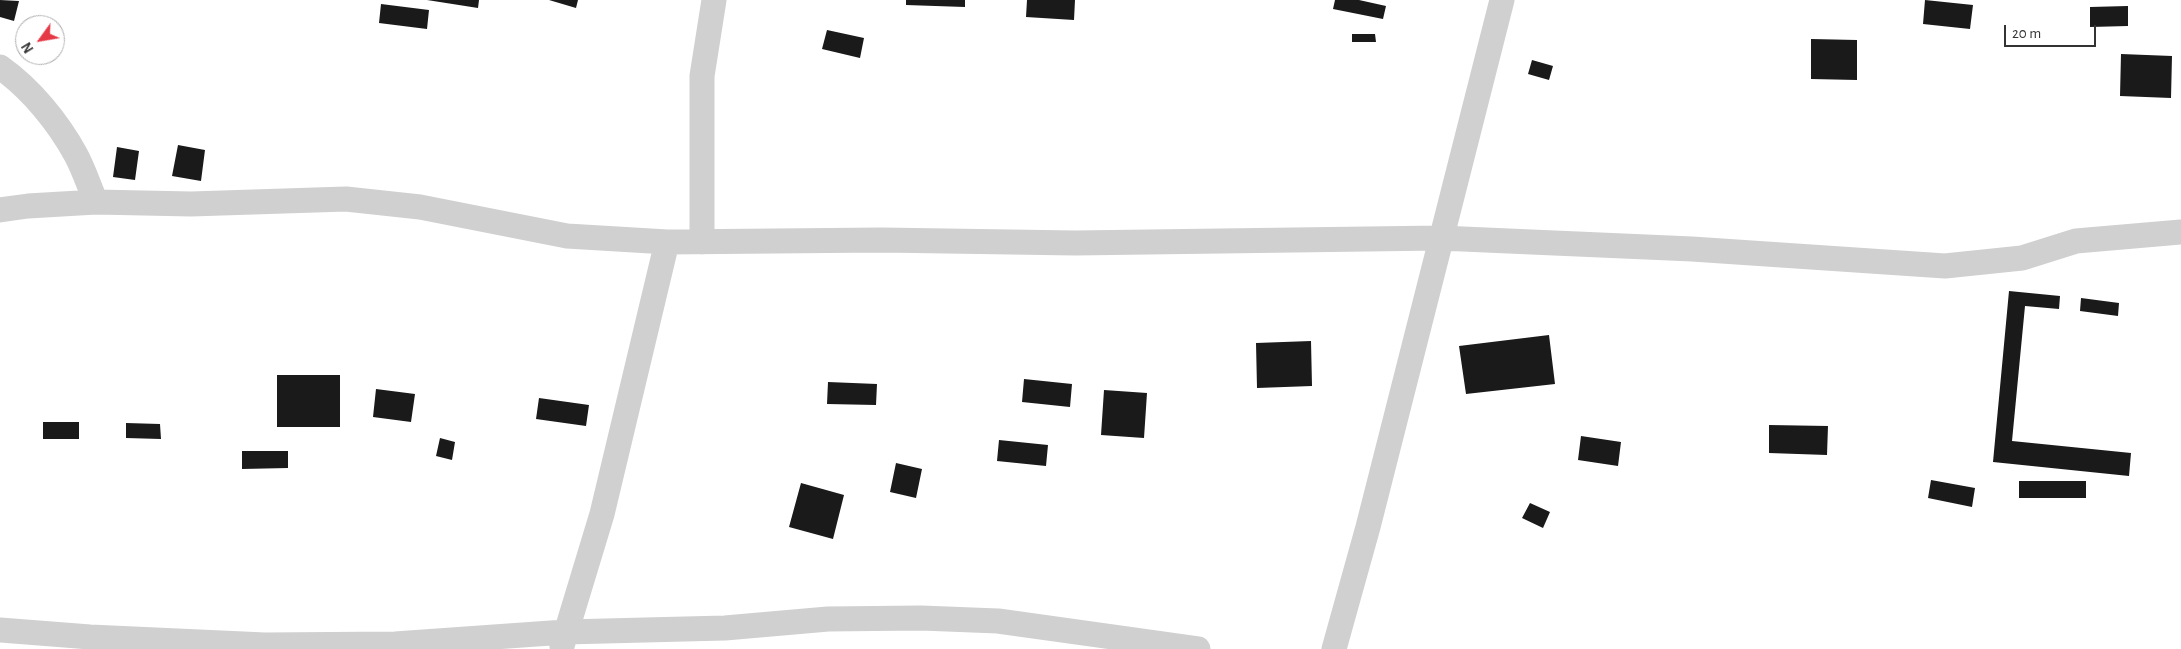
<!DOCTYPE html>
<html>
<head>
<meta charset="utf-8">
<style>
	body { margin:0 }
	#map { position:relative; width:2181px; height:649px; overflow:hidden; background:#fff; font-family:"Alegreya Sans",sans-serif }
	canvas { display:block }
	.north { position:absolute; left:15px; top:15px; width:50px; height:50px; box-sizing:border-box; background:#fff; border:1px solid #adadad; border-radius:50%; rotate:238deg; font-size:14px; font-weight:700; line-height:20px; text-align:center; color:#333 }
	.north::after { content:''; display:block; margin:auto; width:18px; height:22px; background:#e63946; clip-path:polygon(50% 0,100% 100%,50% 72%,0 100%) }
	.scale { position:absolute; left:2004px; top:25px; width:92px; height:22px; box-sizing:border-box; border:2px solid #333; border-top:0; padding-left:6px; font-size:15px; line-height:18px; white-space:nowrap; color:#333; -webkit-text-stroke:4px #fff; paint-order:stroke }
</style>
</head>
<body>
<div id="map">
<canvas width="2181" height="649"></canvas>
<div class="north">N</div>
<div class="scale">20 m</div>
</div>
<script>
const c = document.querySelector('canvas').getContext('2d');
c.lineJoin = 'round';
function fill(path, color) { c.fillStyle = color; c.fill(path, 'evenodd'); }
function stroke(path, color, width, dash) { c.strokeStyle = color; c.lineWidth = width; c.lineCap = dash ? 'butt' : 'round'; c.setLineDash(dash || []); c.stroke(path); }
const building = new Path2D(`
	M 0,0 L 19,1 L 14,21 L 0,17 Z
	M 427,0 L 479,0 L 478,8 Z
	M 549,0 L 578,0 L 576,8 Z
	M 906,0 L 965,0 L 965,7 L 906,5 Z
	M 1027,0 L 1075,0 L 1074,20 L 1026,17 Z
	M 1335,0 L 1359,0 L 1386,6 L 1383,19 L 1333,9 Z
	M 1925,0 L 1973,5 L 1970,29 L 1923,24 Z
	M 381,4 L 429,10 L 427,29 L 379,23 Z
	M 2128,6 L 2128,26 L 2090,27 L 2090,7 Z
	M 827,30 L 864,38 L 860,58 L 822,49 Z
	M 1352,34 L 1375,34 L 1376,42 L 1352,42 Z
	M 1811,39 L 1857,40 L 1857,80 L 1811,79 Z
	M 2121,54 L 2172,56 L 2171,98 L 2120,96 Z
	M 1532,60 L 1553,66 L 1549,80 L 1528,74 Z
	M 178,145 L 205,150 L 201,181 L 172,176 Z
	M 117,147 L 139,151 L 135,180 L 113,177 Z
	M 2009,291 L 2060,296 L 2059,309 L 2025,306 L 2012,441 L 2131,453 L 2129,476 L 1993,462 Z
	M 2081,298 L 2119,303 L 2118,316 L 2080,311 Z
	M 1549,335 L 1555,384 L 1466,394 L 1459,346 Z
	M 1311,341 L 1312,386 L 1257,388 L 1256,343 Z
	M 277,375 L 340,375 L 340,427 L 277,427 Z
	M 1024,379 L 1072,384 L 1070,407 L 1022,402 Z
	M 828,382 L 877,384 L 876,405 L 827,404 Z
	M 376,389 L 415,394 L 411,422 L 373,417 Z
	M 1104,390 L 1147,393 L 1144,438 L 1101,435 Z
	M 539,398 L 589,405 L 586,426 L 536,419 Z
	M 43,422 L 79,422 L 79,439 L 43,439 Z
	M 126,423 L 160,424 L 161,439 L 126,438 Z
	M 1769,425 L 1828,426 L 1827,455 L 1769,453 Z
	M 1581,436 L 1621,442 L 1618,466 L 1578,460 Z
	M 440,438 L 455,442 L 452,460 L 436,456 Z
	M 999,440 L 1048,445 L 1046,466 L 997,461 Z
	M 242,451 L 288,451 L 288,468 L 242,469 Z
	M 896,463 L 922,469 L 916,498 L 890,492 Z
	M 1931,480 L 1975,488 L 1972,507 L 1928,498 Z
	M 2019,481 L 2086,481 L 2086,498 L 2019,498 Z
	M 801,483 L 844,495 L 833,539 L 789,527 Z
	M 1530,503 L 1550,512 L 1543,528 L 1522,518 Z`);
const street = new Path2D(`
	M 0,67 C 31,89 58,122 76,155 C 84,170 89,186 96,202
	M 0,210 L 28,206 L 96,202 L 191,204 L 346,199 L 420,207 L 567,236 L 667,242 L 882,240 L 1075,243 L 1440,238 L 1692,249 L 1945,266 L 2022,258 L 2076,241 L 2181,232
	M 702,242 L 702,76 L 714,0
	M 0,630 L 90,637 L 265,645 L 395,644 L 565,632 L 725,628 L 828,619 L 921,618 L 998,621 L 1198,649
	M 562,646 L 602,514 L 667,242
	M 1334,649 L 1368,527 L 1502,0`);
fill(building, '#1a1a1a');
stroke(street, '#d0d0d0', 25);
</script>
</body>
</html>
